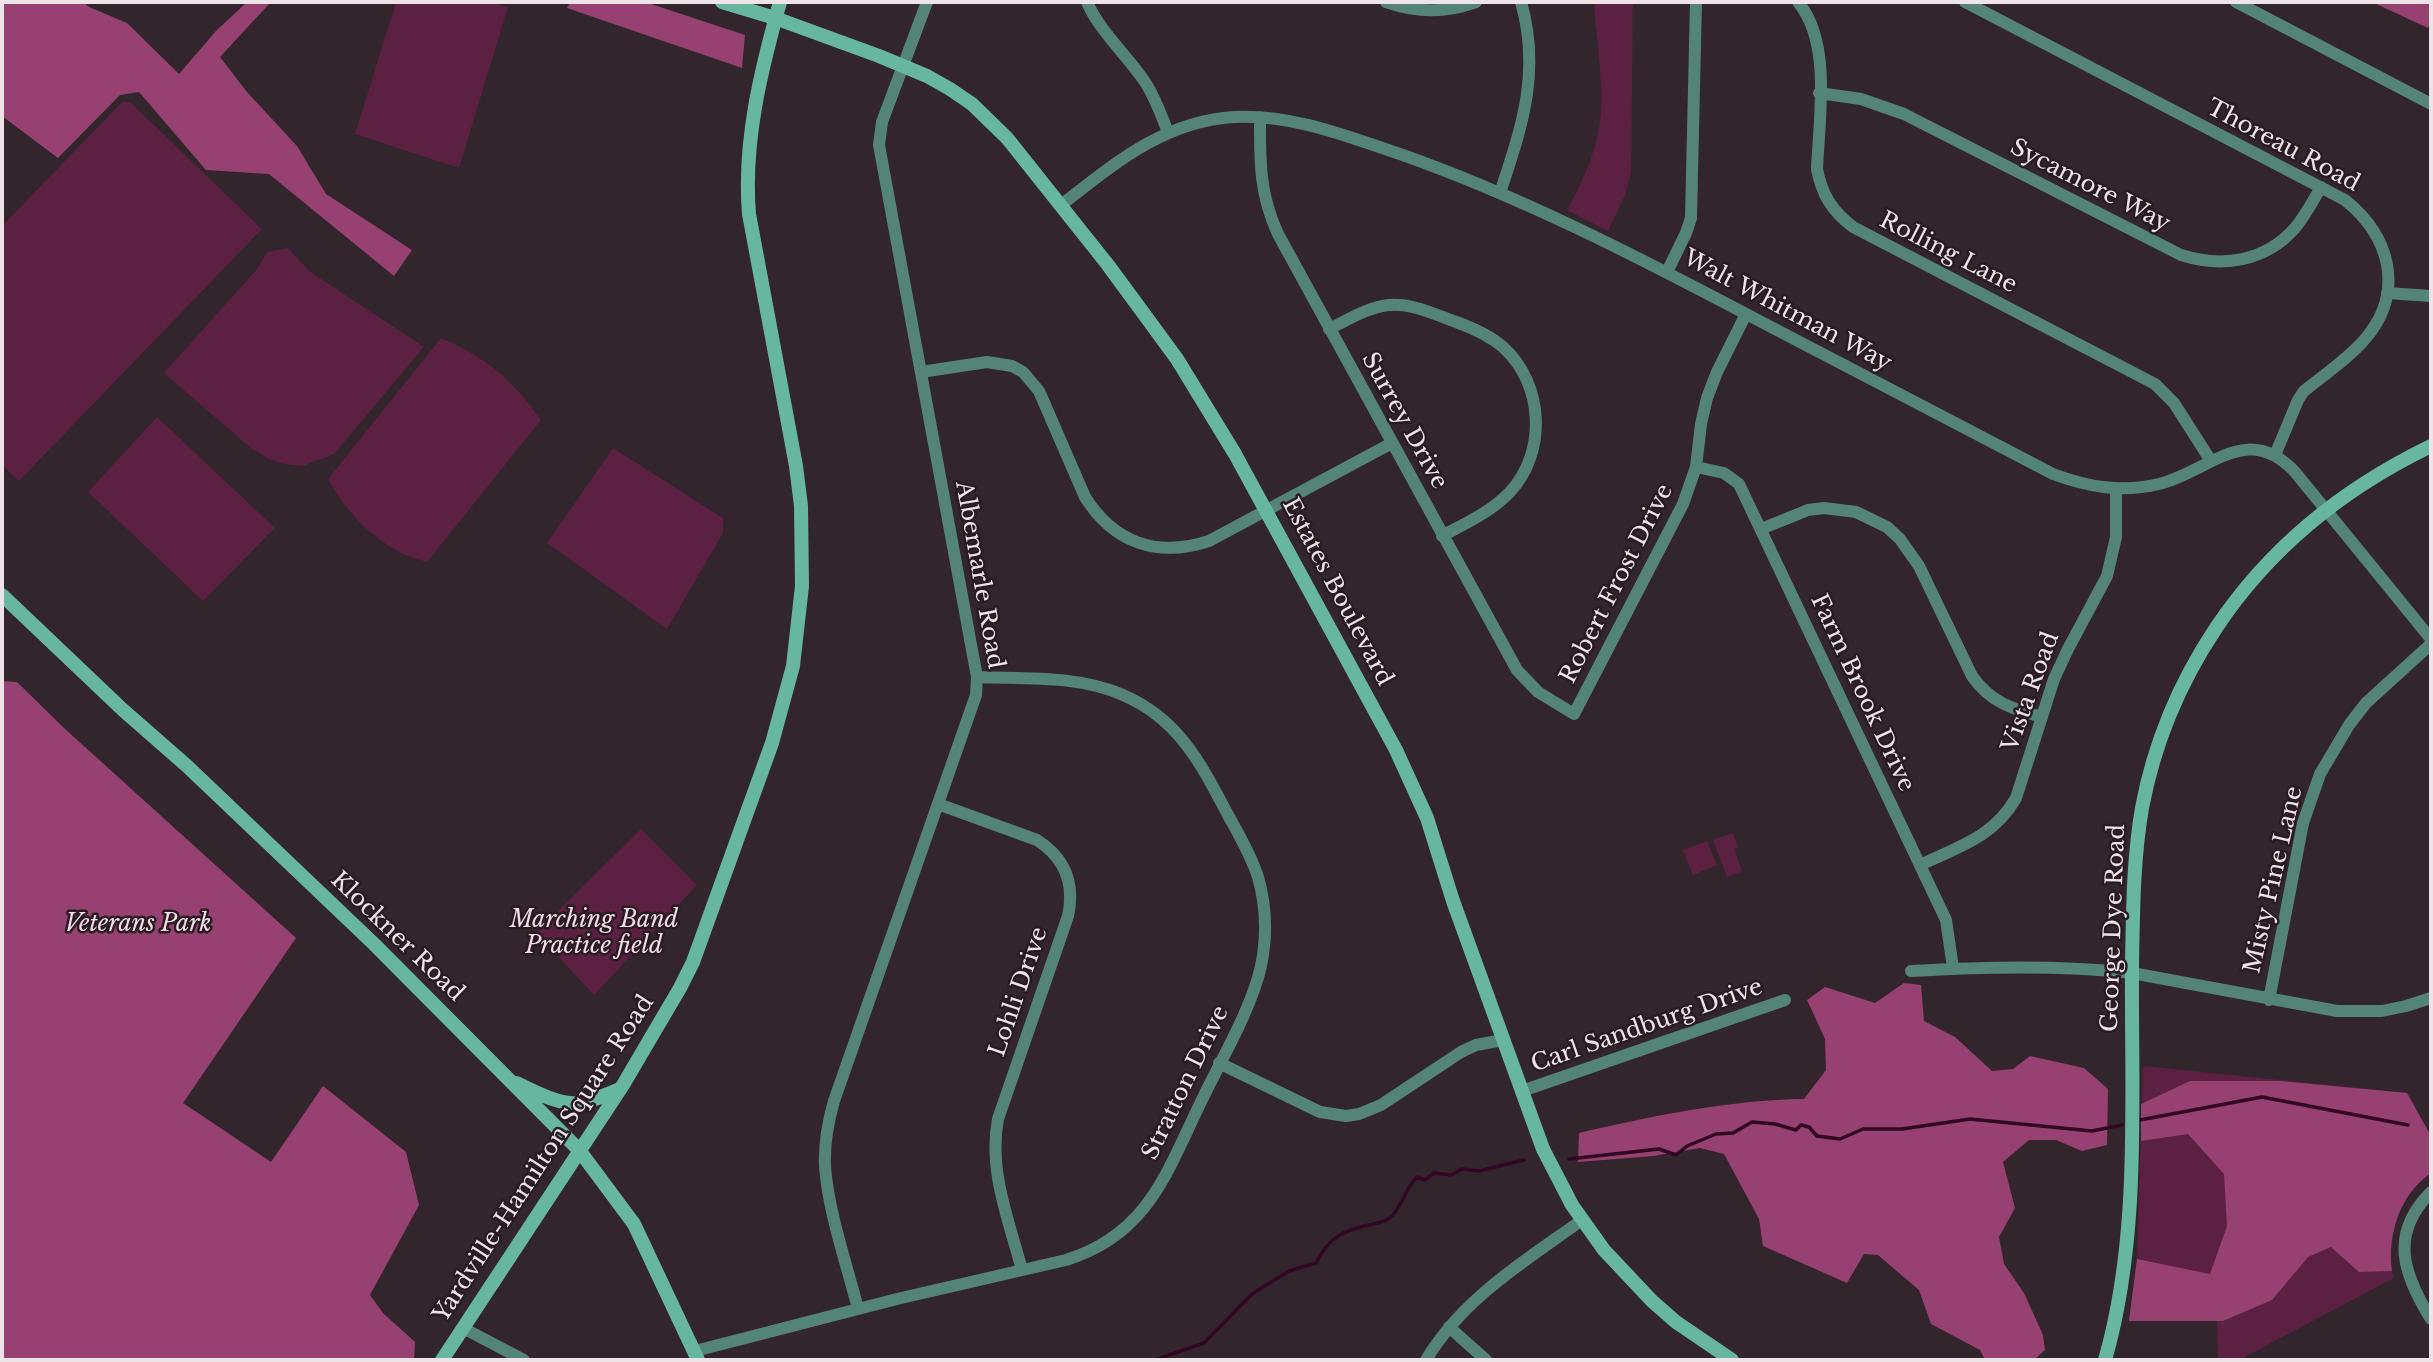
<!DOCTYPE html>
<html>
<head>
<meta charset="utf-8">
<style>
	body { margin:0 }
	#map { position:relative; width:2433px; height:1362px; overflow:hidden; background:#33252c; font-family:"Libre Baskerville",serif }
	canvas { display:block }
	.frame { position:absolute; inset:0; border:4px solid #eee4e8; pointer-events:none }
</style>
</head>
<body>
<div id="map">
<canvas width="2433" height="1362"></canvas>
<div class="frame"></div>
</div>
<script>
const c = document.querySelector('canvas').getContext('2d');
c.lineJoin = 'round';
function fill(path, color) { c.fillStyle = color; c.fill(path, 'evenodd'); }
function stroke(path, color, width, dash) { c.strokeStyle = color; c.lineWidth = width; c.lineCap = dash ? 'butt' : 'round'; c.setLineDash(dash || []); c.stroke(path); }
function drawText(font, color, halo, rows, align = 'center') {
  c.font = font + ' "Libre Baskerville",serif'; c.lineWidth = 5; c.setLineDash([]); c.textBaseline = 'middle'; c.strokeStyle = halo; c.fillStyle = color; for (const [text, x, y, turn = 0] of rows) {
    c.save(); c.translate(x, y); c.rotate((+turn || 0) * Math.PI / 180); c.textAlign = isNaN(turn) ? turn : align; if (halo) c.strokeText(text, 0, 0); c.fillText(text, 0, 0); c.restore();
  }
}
const green = new Path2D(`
	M 396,2 L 489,2 L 508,7 L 459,168 L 355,134 Z
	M 1594,2 L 1633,2 L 1631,173 L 1625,195 L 1608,231 L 1567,210 C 1581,184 1594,158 1599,128 C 1606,88 1596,43 1594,2 Z
	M 122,102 L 130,102 L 262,229 L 19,481 L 2,465 L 2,226 Z
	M 288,248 L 309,271 L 424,347 L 334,454 L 303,466 L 284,464 L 269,459 L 252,449 L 164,373 L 257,269 L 267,252 Z
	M 441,338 C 486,357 513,380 541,420 L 427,562 C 417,559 405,556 396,550 C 367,534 344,508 328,479 Z
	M 157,417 L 275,528 L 203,601 L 88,492 Z
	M 613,448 L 723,518 L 723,533 L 667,629 L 547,543 Z
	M 641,829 L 697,885 L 594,995 L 536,933 Z
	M 1733,833 L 1738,847 L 1734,849 L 1742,871 L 1727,877 L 1713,840 Z
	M 1707,841 L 1717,865 L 1693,875 L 1683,850 Z
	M 2143,1066 L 2407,1093 L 2431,1136 L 2431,1173 C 2400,1194 2381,1241 2394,1278 L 2239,1360 L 2218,1360 L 2217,1321 L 2129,1321 L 2137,1259 Z`);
const forest = new Path2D(`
	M 2,2 L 83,2 L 89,7 L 127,23 L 179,74 L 216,31 L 247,2 L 267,2 L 269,4 L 220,57 L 247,92 L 297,146 L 326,194 L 412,250 L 394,276 L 269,174 L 206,170 L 139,92 L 120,95 L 58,158 L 2,116 Z
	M 570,2 L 645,2 L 745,35 L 742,68 L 567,8 Z
	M 2372,2 L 2431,2 L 2431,19 L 2428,28 Z
	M 2,681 L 17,682 L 64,728 L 296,938 L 183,1103 L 271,1162 L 323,1086 L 406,1152 L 419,1205 L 370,1295 L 383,1313 L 415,1342 L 414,1360 L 2,1360 Z
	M 1904,983 L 1921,985 L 1924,1021 L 1955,1037 L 1992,1071 L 2013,1069 L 2030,1056 L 2084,1068 L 2108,1089 L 2107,1145 L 2082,1151 L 2056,1140 L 2029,1140 L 2003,1162 L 2015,1208 L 1999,1237 L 2004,1264 L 2024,1293 L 2043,1335 L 2045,1350 L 2034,1360 L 1985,1360 L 1980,1350 L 1931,1324 L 1919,1290 L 1878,1255 L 1864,1254 L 1847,1283 L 1763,1246 L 1759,1219 L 1724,1154 L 1700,1148 L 1653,1156 L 1578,1162 L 1579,1133 C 1652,1116 1729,1100 1804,1099 L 1826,1070 L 1825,1039 L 1807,1000 L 1825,987 L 1875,1003 Z
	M 2190,1081 L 2280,1081 L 2407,1093 L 2431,1136 L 2431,1173 C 2400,1194 2387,1235 2392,1271 L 2359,1272 L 2331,1247 L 2308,1257 L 2272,1300 L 2223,1321 L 2129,1321 L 2137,1259 L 2210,1274 L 2227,1226 L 2224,1174 L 2188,1134 L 2141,1141 L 2141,1104 Z`);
const stream = new Path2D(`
	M 2140,1120 L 2262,1097 L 2408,1125
	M 1569,1159 L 1659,1149 L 1676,1155 L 1687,1146 L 1716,1134 L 1733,1133 L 1752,1122 L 1775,1124 L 1796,1130 L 1801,1125 L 1809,1127 L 1817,1136 L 1840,1139 L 1863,1129 L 1902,1129 L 1970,1119 L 2092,1131 L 2122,1125
	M 1155,1360 L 1204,1343 L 1252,1294 L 1289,1271 L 1316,1263 C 1329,1236 1345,1230 1373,1224 C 1380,1223 1388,1220 1393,1215 C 1403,1203 1406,1188 1417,1177 L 1425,1180 L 1434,1173 L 1451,1175 L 1462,1169 L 1479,1171 L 1524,1160`);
const street = new Path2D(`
	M 1087,2 C 1100,32 1127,55 1145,82 C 1155,97 1161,115 1168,132
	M 1386,2 C 1418,13 1445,13 1476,2
	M 1798,2 C 1832,42 1819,119 1817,169 C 1822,195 1832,211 1853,227 L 2155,384 L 2174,403 L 2211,461
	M 1965,2 L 2345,200 C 2390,236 2405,291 2366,338 C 2349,358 2324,375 2304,391 L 2298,400 L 2275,455
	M 2236,2 L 2431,104
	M 1819,93 L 1861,99 L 1904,114 L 2181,255 C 2222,268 2265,262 2295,228 C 2305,216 2313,201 2321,187
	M 1260,117 C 1260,160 1259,193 1278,234 L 1517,670 L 1538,692 L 1574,714 L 1683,504 L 1696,467 L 1701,424 L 1707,398 L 1717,372 L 1746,314
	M 1500,193 C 1522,126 1541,72 1521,2
	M 1061,205 C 1114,164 1164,121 1234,117 C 1292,114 1346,136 1400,154 C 1522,197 1636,256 1750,316 C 1851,369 1952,422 2053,474 C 2088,487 2122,493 2159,484 C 2210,471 2247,421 2295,472 L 2431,639
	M 1667,272 L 1686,233 L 1691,218 L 1696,2
	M 2387,293 L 2431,296
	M 1329,329 C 1348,320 1368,307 1389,305 C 1412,303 1434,314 1456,322 C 1473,328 1489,335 1503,347 C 1544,384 1547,452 1510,492 C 1491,512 1466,523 1442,536
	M 921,372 L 987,362 L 1012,366 L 1023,372 L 1039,391 L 1085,497 C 1114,543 1157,558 1209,541 L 1392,443
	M 1696,467 L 1724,473 L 1739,484 L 1946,920 L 1953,968
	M 1761,529 L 1808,510 L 1824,508 L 1856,512 L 1887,527 L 1900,539 L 1919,566 L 1972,676 C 1990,702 2012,709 2042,717
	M 938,804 L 1037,840 C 1065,858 1075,884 1068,916 L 998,1119 C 988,1170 1009,1221 1022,1270
	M 1920,865 C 1958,847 1994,837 2016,798 L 2054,679 L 2068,649 L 2107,576 L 2116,537 L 2116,489
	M 1911,971 C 1984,967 2059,965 2132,973 L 2337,1011 L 2382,1011 L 2406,1006 L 2431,998
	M 2269,1000 L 2303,823 L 2320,774 L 2349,725 L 2366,703 L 2431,644
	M 1219,1063 L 1320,1112 L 1346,1116 L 1359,1114 L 1381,1105 L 1461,1052 L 1476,1045 L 1503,1040
	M 1522,1091 L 1785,1000
	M 2431,1192 C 2389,1234 2403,1274 2431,1319
	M 858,1309 C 847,1265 828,1211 825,1166 C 824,1143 828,1122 834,1101 L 976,695 L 977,677 L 879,145 L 882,122 L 927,2
	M 1449,1327 L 1486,1360
	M 463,1328 L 524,1360
	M 695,1351 L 897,1299 L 1066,1260 C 1147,1235 1166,1174 1199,1106 C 1219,1063 1251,1011 1261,966 C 1267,937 1266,905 1258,877 C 1251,855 1239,835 1228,815 C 1201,764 1179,719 1123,695 C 1078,675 1025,679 977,677
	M 1426,1360 C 1463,1298 1525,1261 1582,1220`);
const secondary = new Path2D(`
	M 722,2 L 775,18 L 879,56 L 927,76 L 950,89 L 972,104 L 1007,138 L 1108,265 L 1177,359 L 1235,454 L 1396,750 L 1427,818 L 1453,901 L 1543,1149 L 1572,1205 L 1604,1250 L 1652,1301 L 1676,1322 L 1732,1360
	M 2,595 L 123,710 L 187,766 L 374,944 L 579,1150 L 634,1224 L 698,1360
	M 516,1083 C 534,1091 558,1105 578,1103 C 593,1102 607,1094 620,1089
	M 442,1360 L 623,1085 L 680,988 L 693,962 L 772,743 L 793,666 L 802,586 L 801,506 L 796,466 L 749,214 C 743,142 761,70 780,2
	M 2105,1360 C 2141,1235 2131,1095 2132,966 C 2133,913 2133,860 2142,808 C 2154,744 2180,682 2216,628 C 2270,547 2344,488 2431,446`);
const streetNames = [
	["Thoreau Road",2283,146,28],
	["Sycamore Way",2090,186,27],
	["Rolling Lane",1948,253,27],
	["Walt Whitman Way",1787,311,28],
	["Surrey Drive",1404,421,61],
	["Albemarle Road",979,575,80],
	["Robert Frost Drive",1617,584,-63],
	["Estates Boulevard",1337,592,62],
	["Vista Road",2031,692,-70],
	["Farm Brook Drive",1862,693,65],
	["Misty Pine Lane",2274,880,-77],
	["George Dye Road",2114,928,-88],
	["Klockner Road",397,937,44],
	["Lohli Drive",1019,992,-71],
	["Carl Sandburg Drive",1647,1026,-19],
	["Stratton Drive",1186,1083,-64],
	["Yardville-Hamilton Square Road",544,1159,-57]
];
const parkNames = [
	["Marching Band",594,921],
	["Practice field",594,947],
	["Veterans Park",138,925]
];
fill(green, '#5b2042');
fill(forest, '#964171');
stroke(stream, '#320721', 3.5);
stroke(street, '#548475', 12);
stroke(secondary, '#67b7a0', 14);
drawText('23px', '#eee4e8', '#291b22', streetNames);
drawText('italic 23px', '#f4dbe7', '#291b22', parkNames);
</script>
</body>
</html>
